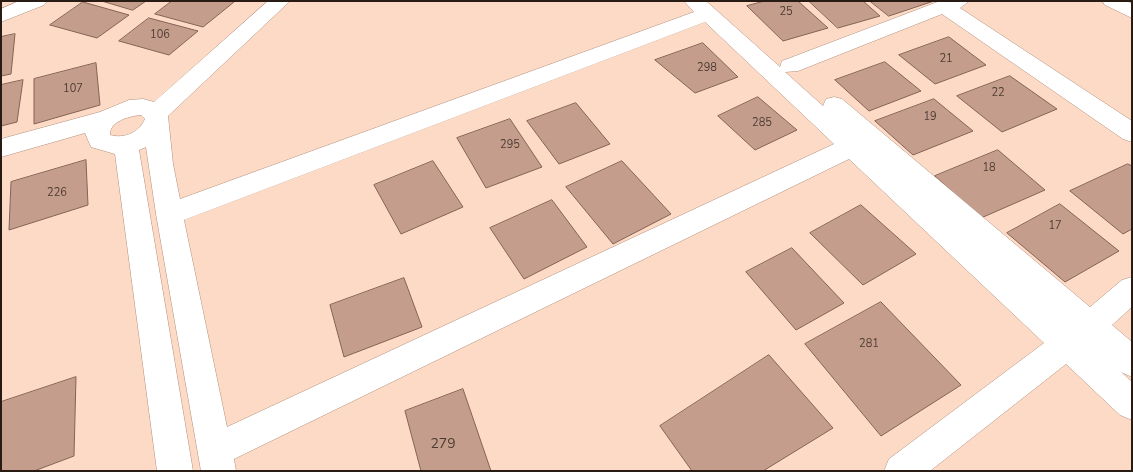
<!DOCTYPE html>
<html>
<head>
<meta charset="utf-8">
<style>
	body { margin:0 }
	#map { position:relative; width:1133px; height:472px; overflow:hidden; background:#fddac6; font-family:"Nunito Sans",sans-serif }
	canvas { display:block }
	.frame { position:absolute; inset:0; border:2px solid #271b14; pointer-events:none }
</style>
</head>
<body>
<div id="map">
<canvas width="1133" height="472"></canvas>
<div class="frame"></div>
</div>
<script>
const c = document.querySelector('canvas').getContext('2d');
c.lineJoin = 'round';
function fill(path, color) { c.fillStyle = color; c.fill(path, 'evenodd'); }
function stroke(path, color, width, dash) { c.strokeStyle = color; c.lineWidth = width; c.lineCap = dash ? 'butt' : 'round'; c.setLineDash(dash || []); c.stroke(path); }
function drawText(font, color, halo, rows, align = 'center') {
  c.font = font + ' "Nunito Sans",sans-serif'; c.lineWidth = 4.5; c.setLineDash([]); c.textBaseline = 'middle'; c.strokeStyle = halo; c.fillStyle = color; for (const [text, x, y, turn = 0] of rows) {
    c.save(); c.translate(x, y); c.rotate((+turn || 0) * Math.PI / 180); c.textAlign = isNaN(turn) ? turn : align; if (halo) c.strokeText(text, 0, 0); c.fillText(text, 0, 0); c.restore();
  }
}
const building = new Path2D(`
	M 102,1 L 146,1 L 133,10 Z
	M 172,1 L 231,1 L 234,2 L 203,27 L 155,14 Z
	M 765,1 L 798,1 L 828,28 L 783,41 L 747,6 Z
	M 809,1 L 863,1 L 880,16 L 838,28 Z
	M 870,1 L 934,1 L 889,16 Z
	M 83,2 L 129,15 L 97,38 L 50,25 Z
	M 149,18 L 198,31 L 169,55 L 119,41 Z
	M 15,34 L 11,74 L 1,76 L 1,37 Z
	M 949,37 L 986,65 L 935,84 L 899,55 Z
	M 703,43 L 738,77 L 695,93 L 655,60 Z
	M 885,62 L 921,91 L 869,111 L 835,80 Z
	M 96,63 L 100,105 L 34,124 L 34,79 Z
	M 1010,76 L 1057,109 L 1002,132 L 957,96 Z
	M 23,80 L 17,122 L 1,126 L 1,85 Z
	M 758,97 L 797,130 L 755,150 L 718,116 Z
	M 934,99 L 973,131 L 913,155 L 875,121 Z
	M 576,103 L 610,144 L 559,164 L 527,121 Z
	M 510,119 L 542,167 L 486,188 L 457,138 Z
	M 998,150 L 1045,190 L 981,218 L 935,176 Z
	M 86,160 L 88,205 L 9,230 L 11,182 Z
	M 433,161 L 463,207 L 401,234 L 374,185 Z
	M 622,161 L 671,214 L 613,244 L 566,187 Z
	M 1128,164 L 1132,166 L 1132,229 L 1123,234 L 1070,191 Z
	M 552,200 L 587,247 L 524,279 L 490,228 Z
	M 1060,204 L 1119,251 L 1065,282 L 1007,233 Z
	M 861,205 L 916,254 L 863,285 L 810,233 Z
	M 792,248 L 844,303 L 796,330 L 746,272 Z
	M 404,278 L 422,327 L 344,357 L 330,305 Z
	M 881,302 L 961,385 L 881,436 L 805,344 Z
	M 769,355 L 833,428 L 763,471 L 692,471 L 660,426 Z
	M 76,377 L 74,456 L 34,471 L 1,471 L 1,402 Z
	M 463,389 L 491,471 L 421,471 L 405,411 Z`);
const minor = new Path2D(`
	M 19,1 L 47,1 L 44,5 L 1,22 L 1,9 Z
	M 268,1 L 290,1 L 168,116 L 173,164 L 180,199 L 694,12 L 684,1 L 706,1 L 780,67 L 782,61 L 940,1 L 969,1 L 960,8 L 1132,121 L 1132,142 L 1123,139 L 942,14 L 798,71 L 785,72 L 823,106 L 826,99 L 834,97 L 842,99 L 1090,307 L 1122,280 L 1132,277 L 1132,307 L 1112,325 L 1132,342 L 1132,377 L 1121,372 L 1132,382 L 1132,420 L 1120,415 L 1066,364 L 930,471 L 884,471 L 889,459 L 1044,343 L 849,159 L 234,459 L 236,471 L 201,471 L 156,214 L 146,147 L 139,150 L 193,471 L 157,471 L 115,154 L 91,147 L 85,133 L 1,157 L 1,139 L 100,112 L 129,100 L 143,99 L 154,102 ZM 705,22 L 834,144 L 227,427 L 184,220 ZM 141,115 L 145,119 C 139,133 124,139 110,135 C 109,121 130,116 141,115 Z
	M 1102,1 L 1127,1 L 1132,4 L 1132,18 L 1105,5 Z`);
const numberNames = [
	["25",786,12],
	["106",160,35],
	["21",946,59],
	["298",707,68],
	["107",73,89],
	["22",998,93],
	["19",930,117],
	["285",762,123],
	["295",510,145],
	["18",989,168],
	["226",57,193],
	["17",1055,226],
	["281",869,344]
];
const nearNumbernames = [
	["279",443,445]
];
fill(building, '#c49d8d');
stroke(building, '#846355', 1);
stroke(minor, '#b0907d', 1);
fill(minor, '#fff');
drawText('11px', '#4e3c32', null, numberNames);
drawText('14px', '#4e3c32', null, nearNumbernames);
</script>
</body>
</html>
